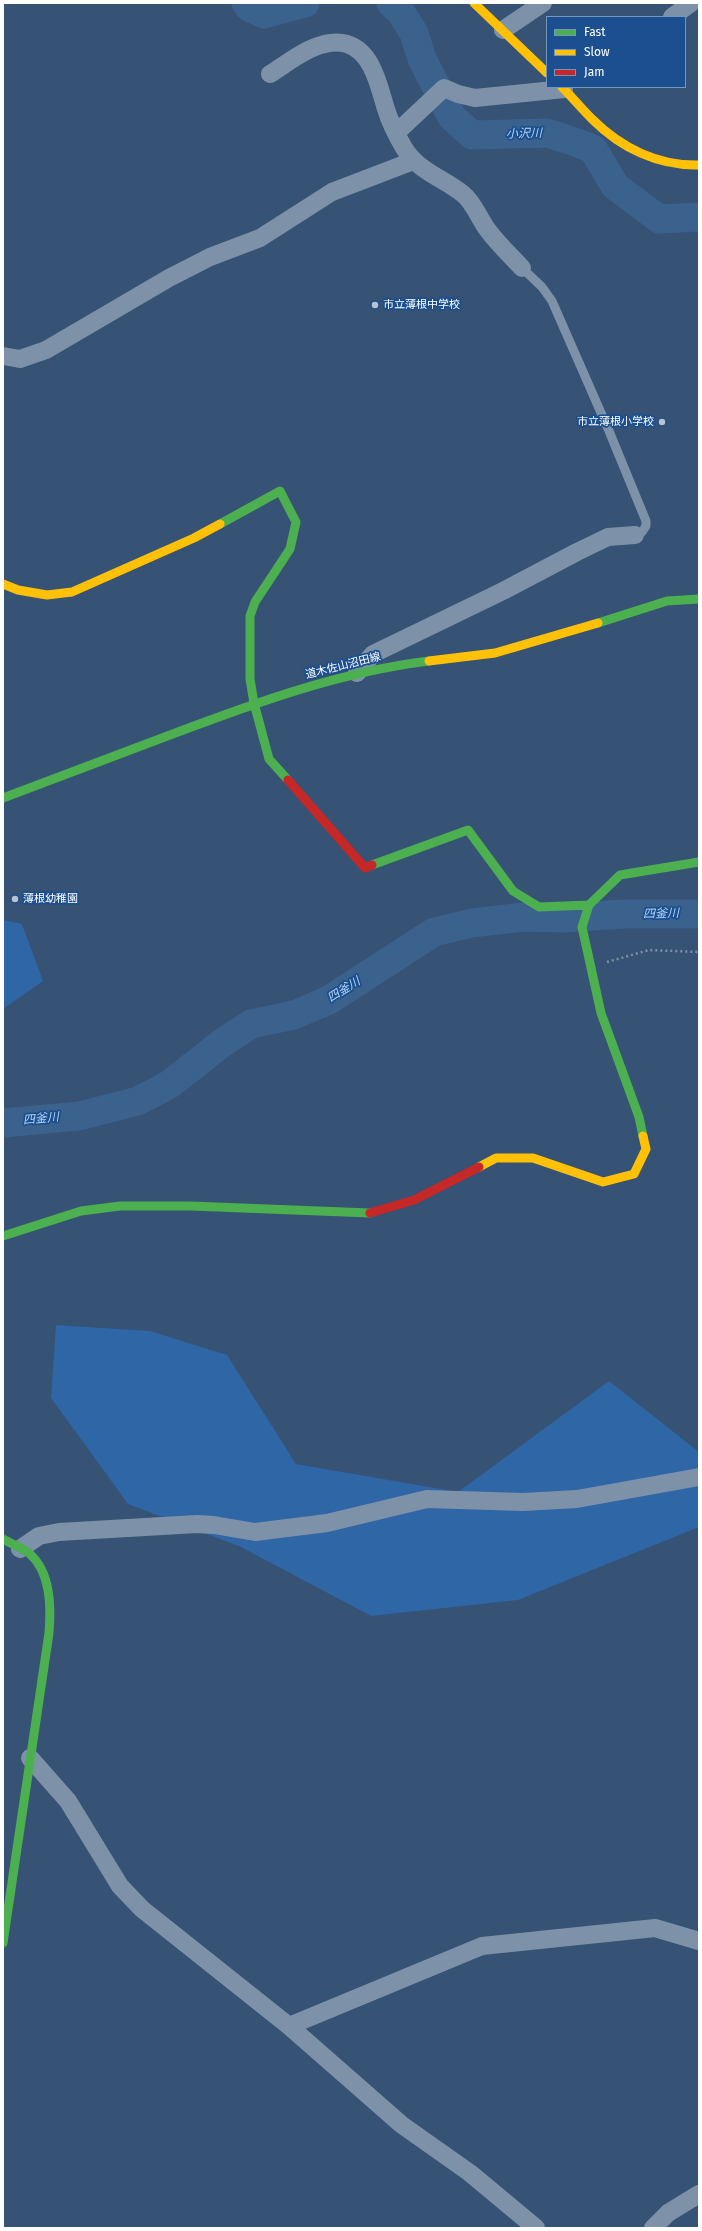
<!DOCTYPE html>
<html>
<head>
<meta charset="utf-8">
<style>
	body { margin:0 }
	#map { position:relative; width:702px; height:2231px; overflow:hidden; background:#365274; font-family:"Fira Sans",sans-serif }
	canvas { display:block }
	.frame { position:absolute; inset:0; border:4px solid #fff; pointer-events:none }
	.legend { position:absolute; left:546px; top:16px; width:140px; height:72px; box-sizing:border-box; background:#1b4f8f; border:1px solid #7695bc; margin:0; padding:5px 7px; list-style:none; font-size:12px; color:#fff }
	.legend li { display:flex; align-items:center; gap:8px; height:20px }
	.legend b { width:20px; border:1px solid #7695bc }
</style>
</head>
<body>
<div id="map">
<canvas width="702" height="2231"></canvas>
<div class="frame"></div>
<ul class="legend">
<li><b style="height:5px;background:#4caf50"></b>Fast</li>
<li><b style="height:5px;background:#ffc107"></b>Slow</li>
<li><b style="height:5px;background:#c62828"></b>Jam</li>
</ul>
</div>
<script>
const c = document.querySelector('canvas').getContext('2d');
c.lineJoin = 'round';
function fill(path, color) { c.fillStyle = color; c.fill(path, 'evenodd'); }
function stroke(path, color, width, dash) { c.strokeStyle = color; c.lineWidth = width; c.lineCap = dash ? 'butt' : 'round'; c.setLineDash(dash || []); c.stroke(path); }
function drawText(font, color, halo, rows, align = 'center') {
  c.font = font + ' "Fira Sans","Noto Sans JP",sans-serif'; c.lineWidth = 3.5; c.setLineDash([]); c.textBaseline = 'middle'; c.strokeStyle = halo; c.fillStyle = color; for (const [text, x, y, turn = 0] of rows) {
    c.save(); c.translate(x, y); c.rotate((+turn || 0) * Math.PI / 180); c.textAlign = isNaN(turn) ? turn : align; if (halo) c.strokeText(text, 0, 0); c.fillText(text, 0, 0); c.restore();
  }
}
const green = new Path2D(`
	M 3,920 L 22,924 L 43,981 L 3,1009 Z
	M 56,1325 L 150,1331 L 227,1355 L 296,1464 L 458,1492 L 609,1381 L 699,1452 L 699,1527 L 518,1600 L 371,1616 L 241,1547 L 128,1504 L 51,1398 Z`);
const river = new Path2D(`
	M 246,3 L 250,8 L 264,14 L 305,3
	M 391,3 L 400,11 L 414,33 L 422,59 L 452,117 L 472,135 L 547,133 L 575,142 L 593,149 L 615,186 L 659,219 L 699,217
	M 3,1123 L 79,1116 L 138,1101 L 170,1084 L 222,1043 L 251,1024 L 294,1015 L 329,1000 L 434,932 L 472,923 L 523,917 L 564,918 L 624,914 L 699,914`);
const path = new Path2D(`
	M 607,962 L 649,950 L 699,952`);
const lane = new Path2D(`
	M 522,268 L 542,287 L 552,301 L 609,431 L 646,521 L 646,526 L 642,532 L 635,535`);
const street = new Path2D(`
	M 672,17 L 691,3
	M 503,30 L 543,3
	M 270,74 C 291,61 320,36 347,44 C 373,52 379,87 386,109 C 390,122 397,136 404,148 C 418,171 443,178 463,194 C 474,203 479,218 487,229 C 497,243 510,255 522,268
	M 396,133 L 444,88 L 458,94 L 475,98 L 564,89
	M 3,356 L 20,359 L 46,350 L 169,278 L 210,257 L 260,238 L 332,192 L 413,161
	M 357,673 L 373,654 L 503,591 L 577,552 L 608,537 L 635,535
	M 20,1549 L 39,1536 L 59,1532 L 197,1524 L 214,1525 L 255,1532 L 327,1523 L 427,1499 L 523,1502 L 577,1499 L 699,1477
	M 30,1758 L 68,1801 L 120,1886 L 142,1909 L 289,2026 L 402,2125 L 470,2173 L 536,2228
	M 289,2026 L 482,1946 L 655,1928 L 699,1941
	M 653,2228 L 668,2213 L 699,2194`);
const fast = new Path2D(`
	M 220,524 L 280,491 L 296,522 L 290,549 L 255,602 L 250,616 L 250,679 L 254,703 L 269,759 L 288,780
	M 598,623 L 667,601 L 699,599
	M 3,798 C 59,777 115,756 170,735 C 255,703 339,672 429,661
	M 372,865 L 468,830 L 513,891 L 539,907 L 589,905
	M 643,1136 L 639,1117 L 601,1013 L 582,927 L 589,905 L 620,875 L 699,862
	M 3,1236 L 81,1211 L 120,1206 L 191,1206 L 370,1213
	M 3,1539 C 12,1544 22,1548 30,1554 C 51,1573 51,1607 49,1633 L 3,1943`);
const slow = new Path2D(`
	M 474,3 L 547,73
	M 562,87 C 572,97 581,108 592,119 C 621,148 658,166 699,165
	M 3,584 L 18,590 L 47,595 L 72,592 L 194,538 L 220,524
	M 429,661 L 495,653 L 598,623
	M 479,1167 L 496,1158 L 533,1158 L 603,1182 L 634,1174 L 646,1149 L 643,1136`);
const jam = new Path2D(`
	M 288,780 L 365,868 L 372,865
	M 370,1213 L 414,1200 L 479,1167`);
const markers = [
	[375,305,4,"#b9c2ce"],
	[662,422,4,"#b9c2ce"],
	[15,899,4,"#b9c2ce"]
];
const poiNames = [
	["市立薄根中学校",383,305],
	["市立薄根小学校",654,422,"right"],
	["薄根幼稚園",23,899]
];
const streetNames = [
	["道木佐山沼田線",343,666,-14]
];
const waterNames = [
	["小沢川",524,134,-1],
	["四釜川",661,914,-1],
	["四釜川",344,990,-32],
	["四釜川",41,1119,-5]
];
fill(green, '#2f66a5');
stroke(river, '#3b618d', 29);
stroke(path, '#7d92a8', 2.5, [2, 3]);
stroke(lane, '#7d92a8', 9);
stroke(street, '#7d92a8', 18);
stroke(fast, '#4caf50', 9);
stroke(slow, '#ffc107', 9);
stroke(jam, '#c62828', 9);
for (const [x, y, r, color] of markers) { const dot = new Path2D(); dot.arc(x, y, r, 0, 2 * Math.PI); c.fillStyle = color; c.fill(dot); stroke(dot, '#1b4f8f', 1.5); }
drawText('11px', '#fff', '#1b4f8f', poiNames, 'left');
drawText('11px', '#fff', '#1b4f8f', streetNames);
drawText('italic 12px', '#b5d3f5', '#1b4f8f', waterNames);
</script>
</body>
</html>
